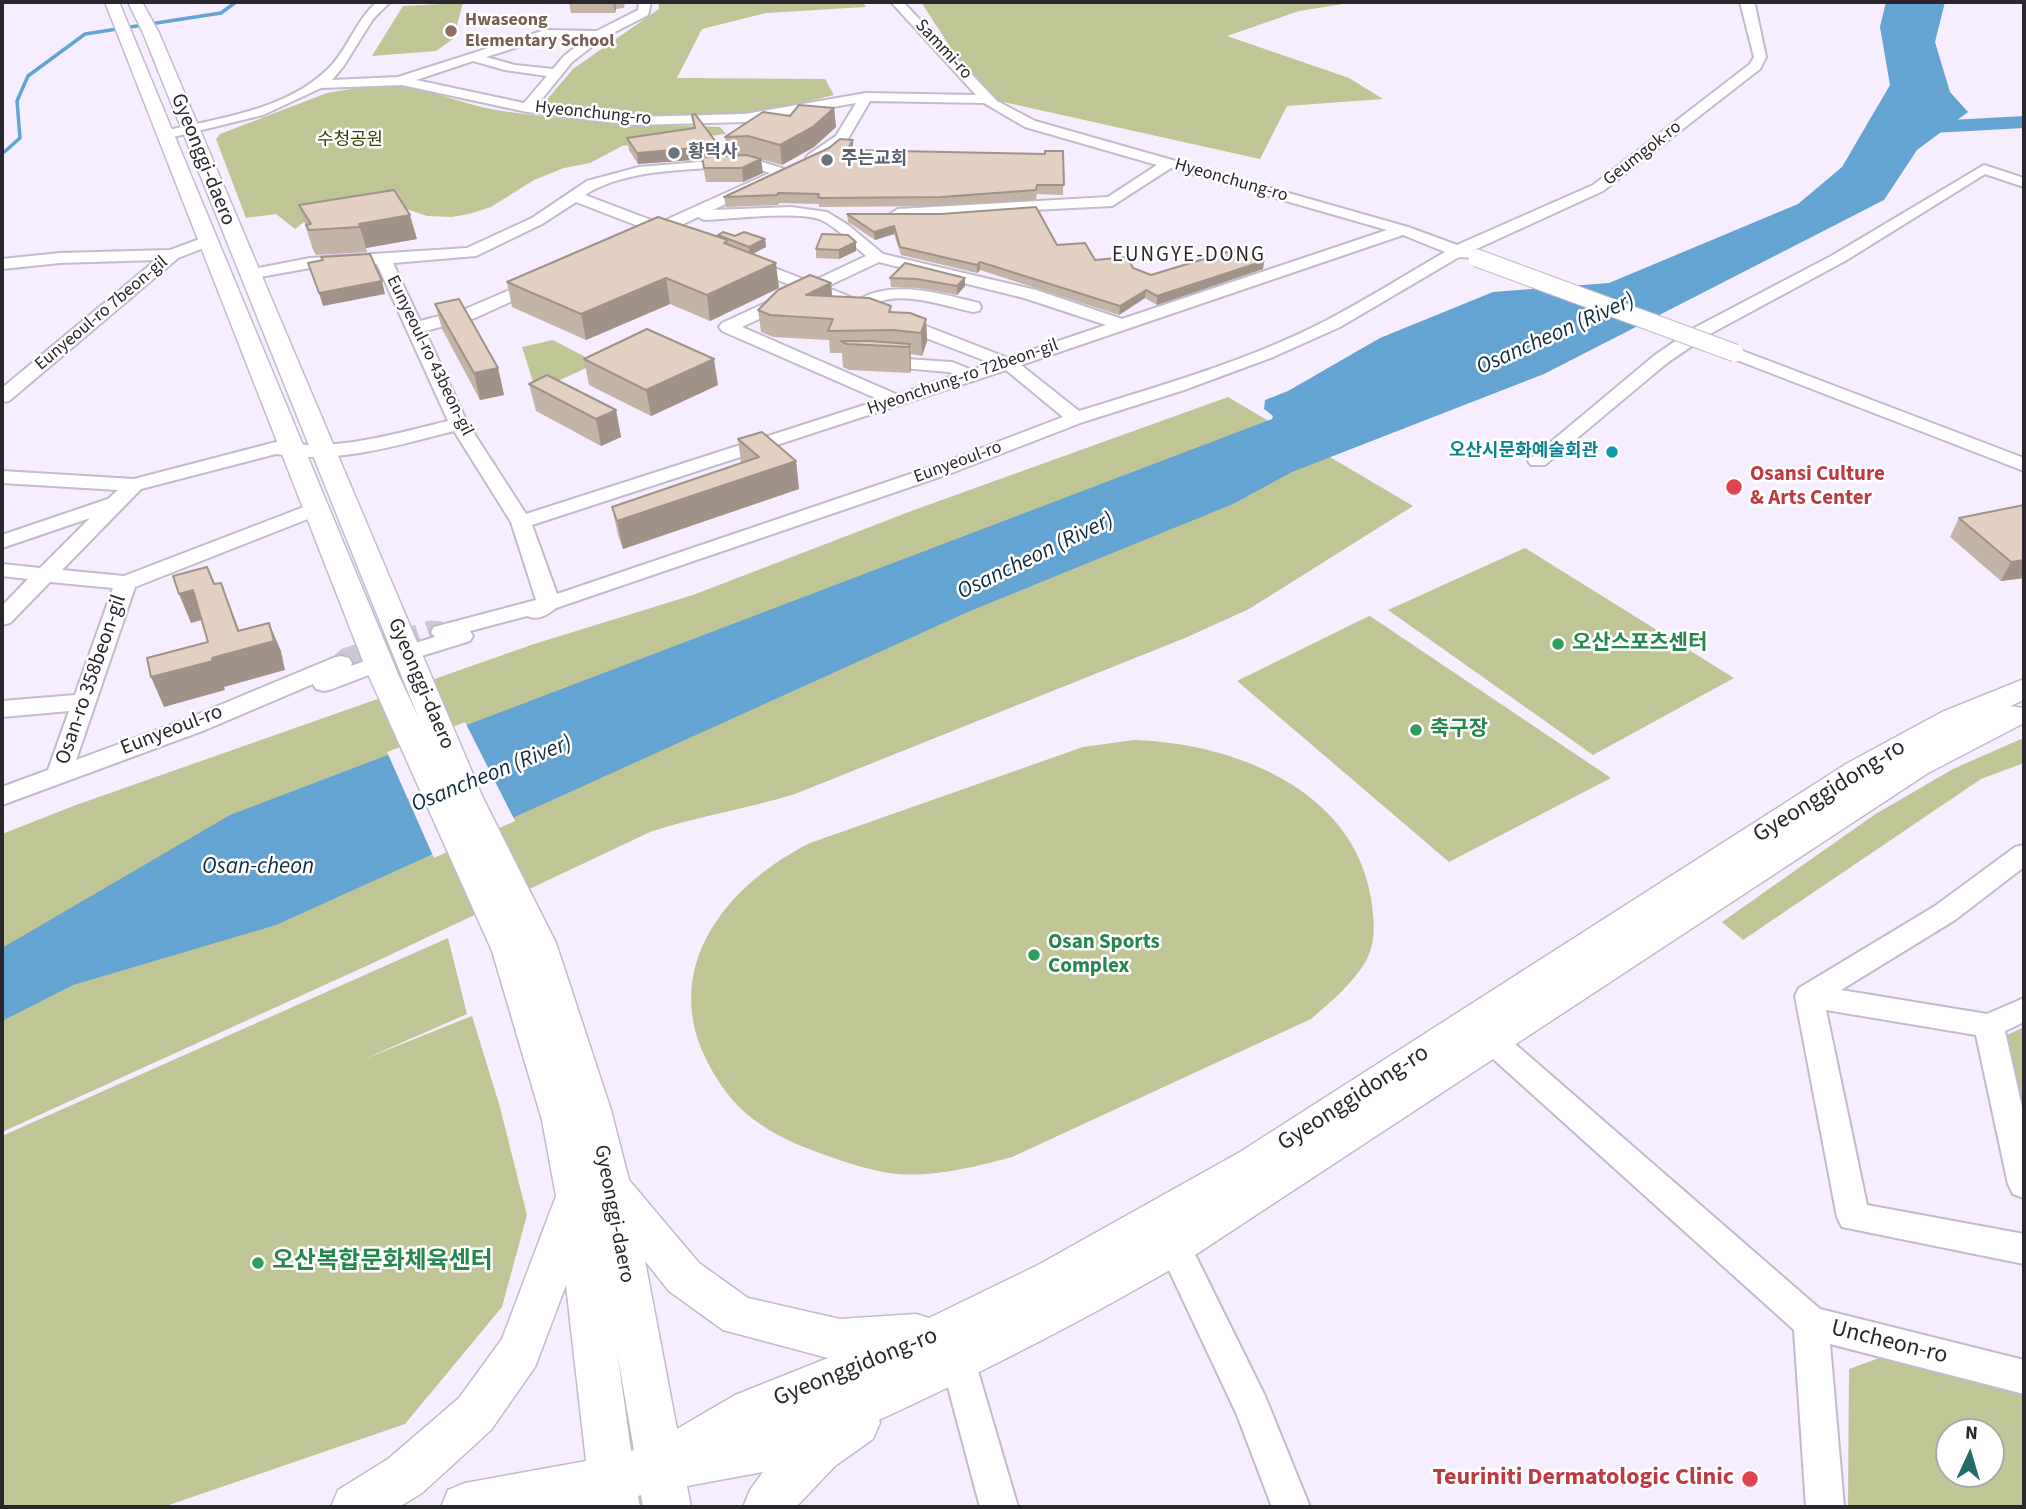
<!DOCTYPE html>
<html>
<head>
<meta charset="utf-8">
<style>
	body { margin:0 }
	#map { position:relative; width:2026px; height:1509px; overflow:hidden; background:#f6eefe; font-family:"Source Sans 3",sans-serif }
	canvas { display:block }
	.frame { position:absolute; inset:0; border:4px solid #2a262d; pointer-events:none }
	.north { position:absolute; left:1935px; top:1418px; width:70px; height:70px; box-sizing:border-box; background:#fff; border:2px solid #aaa8ab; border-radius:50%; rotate:4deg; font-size:19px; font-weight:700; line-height:28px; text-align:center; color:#2a262d }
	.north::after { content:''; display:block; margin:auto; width:24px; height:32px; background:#226d69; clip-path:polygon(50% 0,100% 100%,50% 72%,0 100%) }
</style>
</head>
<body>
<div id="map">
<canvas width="2026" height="1509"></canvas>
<div class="frame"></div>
<div class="north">N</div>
</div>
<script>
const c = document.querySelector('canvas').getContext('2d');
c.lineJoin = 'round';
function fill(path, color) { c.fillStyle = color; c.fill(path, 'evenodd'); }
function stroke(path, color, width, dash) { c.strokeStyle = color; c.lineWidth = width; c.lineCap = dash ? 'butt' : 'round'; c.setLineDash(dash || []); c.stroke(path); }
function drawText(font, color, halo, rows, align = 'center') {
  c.font = font + ' "Source Sans 3","Noto Sans KR",sans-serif'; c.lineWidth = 5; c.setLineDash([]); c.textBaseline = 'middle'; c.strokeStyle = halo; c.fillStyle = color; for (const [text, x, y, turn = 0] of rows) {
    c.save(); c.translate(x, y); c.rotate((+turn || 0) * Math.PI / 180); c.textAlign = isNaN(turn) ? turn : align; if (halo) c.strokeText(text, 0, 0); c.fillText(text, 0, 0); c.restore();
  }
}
const green = new Path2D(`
	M 658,2 L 863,2 L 866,7 L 766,13 L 702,29 L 677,78 L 825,79 L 834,95 L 756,114 L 651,116 L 544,103 L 573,69 L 659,9 Z
	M 921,2 L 1356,2 L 1299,11 L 1227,36 L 1349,78 L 1383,99 L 1287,106 L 1260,159 L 999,101 L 956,56 Z
	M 463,3 L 453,39 L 436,51 L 372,56 L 403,6 Z
	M 381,84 C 421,85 457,103 496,110 C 570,122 644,124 720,127 L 726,134 L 622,146 L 590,163 L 564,168 L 534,180 L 491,207 L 469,214 L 452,217 L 427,216 L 386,202 L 308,219 L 295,229 L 276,214 L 246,218 L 216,139 L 220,134 L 327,93 Z
	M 553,340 L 597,363 L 536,391 L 522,347 Z
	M 1228,397 L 1413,506 L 1249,609 L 1185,638 L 795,794 C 747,809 697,816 650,832 L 375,962 L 2,1132 L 2,834 L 76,805 L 534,644 L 693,595 L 914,510 Z
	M 1525,548 L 1734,678 L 1593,755 L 1388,610 Z
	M 1369,616 L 1370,616 L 1611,778 L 1449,862 L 1237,681 Z
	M 2021,739 L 2024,741 L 2024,763 L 1981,779 L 1743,940 L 1722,922 L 1874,815 L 1953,769 Z
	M 1134,740 C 1232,743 1353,788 1371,898 C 1374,919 1377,941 1366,961 C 1353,983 1331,1002 1311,1019 L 1012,1157 C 974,1167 936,1177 897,1174 C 871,1171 848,1163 825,1155 C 800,1146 775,1136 753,1119 C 731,1102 717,1082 705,1057 C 661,963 730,883 810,843 L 1083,747 Z
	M 448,938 L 467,1014 L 362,1060 L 472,1016 L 500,1107 L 527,1215 L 502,1307 L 405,1424 L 166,1506 L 2,1507 L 2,1136 Z
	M 2024,1027 L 2024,1122 L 1999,1039 Z
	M 1882,1357 L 2024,1394 L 2024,1507 L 1848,1507 L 1849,1369 ZM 1949,1432 L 1991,1432 L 1991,1474 L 1949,1474 Z`);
const water = new Path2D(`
	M 1886,2 L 1945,2 L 1935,42 L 1950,92 L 1968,112 L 1917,150 L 1884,200 L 1544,374 L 1292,472 L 1233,504 L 970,611 L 276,925 L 73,985 L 2,1021 L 2,948 L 230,815 L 1272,419 L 1273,416 L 1264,409 L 1265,400 L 1288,391 L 1380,338 L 1493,292 L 1609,283 L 1798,204 L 1842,167 L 1890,85 L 1880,27 Z`);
const pier = new Path2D(`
	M 465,722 L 515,821 L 434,858 L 387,752 Z`);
const stream = new Path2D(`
	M 2,154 L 20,138 L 17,101 L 28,76 L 85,34 L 221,13 L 236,2`);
const river = new Path2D(`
	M 2024,116 L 2024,128 L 1914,134 L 1907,132 L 1904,128 L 1907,124 L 1914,122 Z`);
const minorTunnel = new Path2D(`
	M 341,663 L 347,658 L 430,631 L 442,632`);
const minor = new Path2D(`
	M 377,2 L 390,2 L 373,19 L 343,67 L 332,80 L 398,77 L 545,30 L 597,31 L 638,10 L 639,2 L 651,2 L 648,15 L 603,38 L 572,62 L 537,105 L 634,117 L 745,114 L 866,93 L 976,95 L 891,2 L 903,2 L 997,101 L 1035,121 L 1408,227 L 1457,245 L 1593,185 L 1750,64 L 1754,57 L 1740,2 L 1752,2 L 1755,5 L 1766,57 L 1760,69 L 1603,191 L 1472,251 L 1476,255 L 1474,258 L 1459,257 L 1340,327 L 1273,357 L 1184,390 L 1083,422 L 954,472 L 556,608 C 547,615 539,621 527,616 L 470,631 L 473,636 L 470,641 L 415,658 L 399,658 L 396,653 L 399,648 L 435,637 L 431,632 L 434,627 L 536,600 L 511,522 L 454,431 C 395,446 338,464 276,454 L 141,489 L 62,570 L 124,576 L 309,505 L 323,505 L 326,509 L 323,513 L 135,587 L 76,760 L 189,718 L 333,658 L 341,656 L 349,658 L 352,663 L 351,666 L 379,656 L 387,658 L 390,663 L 387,668 L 332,689 L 324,691 L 316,689 L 313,684 L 205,730 L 2,805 L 2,787 L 48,770 L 69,711 L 2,717 L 2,701 L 75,695 L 113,588 L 50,582 L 10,623 L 2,625 L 2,606 L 28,579 L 2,576 L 2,564 L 40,568 L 90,518 L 2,548 L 2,535 L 108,499 L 118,490 L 2,483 L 2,471 L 134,479 L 276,442 C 336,452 390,435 448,421 L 377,264 L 310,268 L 249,279 L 241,274 L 243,271 L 310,258 L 467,248 L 532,218 L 587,181 L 639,167 L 749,158 L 788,170 L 790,173 L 713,210 L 791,207 L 827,212 L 848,225 L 883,254 L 1036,290 L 1122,319 L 1387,230 L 1171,168 L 1112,206 L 893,217 L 890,214 L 898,209 L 1108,197 L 1157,165 L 1025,127 L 984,103 L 870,101 L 846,142 L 813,162 L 806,158 L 808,155 L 836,136 L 856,103 L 745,122 L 634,125 L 527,112 L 402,85 L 321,88 L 263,115 L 165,139 L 158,135 L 160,132 C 217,118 287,111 330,67 C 349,47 356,20 377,2 ZM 546,38 L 587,38 L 564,56 L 553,69 L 515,65 L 486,57 ZM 473,61 L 505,70 L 547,76 L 524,103 L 416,80 ZM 748,166 L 770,173 L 659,223 L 585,195 C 627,167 699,170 748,166 ZM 576,202 L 646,229 L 638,235 L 646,240 L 660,234 L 674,235 L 676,232 L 673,229 L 698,217 L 704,220 C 732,219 794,211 819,219 C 836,226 852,244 866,256 L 811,282 L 754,260 L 742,260 L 740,263 L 742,266 L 798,288 L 722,323 L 719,327 L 722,331 L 880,400 L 526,514 L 468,424 L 425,331 L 475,318 L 545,286 L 547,283 L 539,278 L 533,280 L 463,310 L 420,321 L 393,263 L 476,256 L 542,224 ZM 1403,235 L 1445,252 C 1407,274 1369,298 1329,319 C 1251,360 1163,385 1079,411 L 1021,365 ZM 879,262 L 1024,298 L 1106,325 L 1008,358 L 872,305 C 901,289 943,306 973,312 L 979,311 L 981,307 L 979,303 C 940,294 894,279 858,300 L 826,287 ZM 812,294 L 991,363 L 972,370 L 952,362 L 874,357 L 871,361 L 880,366 L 949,372 L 955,375 L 898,395 L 742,327 ZM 1006,370 L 1063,417 L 940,464 L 557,594 L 532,525 Z
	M 1984,165 L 2024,178 L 2024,187 L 1985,174 L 1845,261 L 1708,335 L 1667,363 L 1545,465 L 1531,465 L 1528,461 L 1655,355 L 1696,327 L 1833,255 Z
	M 208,236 L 214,238 L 216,241 L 214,244 L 178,258 L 9,401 L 2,402 L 2,388 L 156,260 L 60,263 L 2,269 L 2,259 L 60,253 L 170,250 Z
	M 1735,348 L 2024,458 L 2024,471 L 1729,357 L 1726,353 Z
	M 2024,845 L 2024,867 L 1955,920 L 1841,990 L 1987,1014 L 2024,998 L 2024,1022 L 2005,1031 L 2024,1116 L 2024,1198 L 2013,1194 L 2008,1184 L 1976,1035 L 1826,1010 L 1867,1205 L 2024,1234 L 2024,1264 L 1842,1227 L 1837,1217 L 1795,996 L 1799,988 L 1935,906 L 2015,847 Z
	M 1481,1019 L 1491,1023 L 1820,1309 L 2024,1360 L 2024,1394 L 1830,1344 L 1844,1507 L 1806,1507 L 1794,1330 L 1471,1039 L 1466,1031 L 1471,1023 Z
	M 1167,1217 L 1179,1222 L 1265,1396 L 1310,1507 L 1272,1507 L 1237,1415 L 1151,1232 L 1155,1222 Z
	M 958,1344 L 970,1349 L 975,1361 L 1018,1507 L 980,1507 L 941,1361 L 946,1349 Z`);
const major = new Path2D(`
	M 105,2 L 119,2 L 398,674 L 419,719 L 143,33 L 128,2 L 142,2 L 159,33 L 483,798 L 556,943 L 611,1110 L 629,1180 L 699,1263 L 748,1298 L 840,1319 L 916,1314 L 929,1318 L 1038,1265 L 1240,1152 L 1846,764 L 1942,712 L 2024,679 L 2024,700 L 2010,706 L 2024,708 L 2024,723 L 1928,773 L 1189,1259 C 1088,1318 985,1371 879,1420 L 880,1423 L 873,1439 L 835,1466 L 796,1507 L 743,1507 L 750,1490 L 763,1472 L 687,1486 L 691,1507 L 643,1507 L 641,1495 L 638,1496 L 640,1507 L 441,1507 L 448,1490 L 465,1483 L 586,1461 L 566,1285 L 535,1367 L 491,1430 L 422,1493 L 399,1507 L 331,1507 L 338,1490 L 388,1459 L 459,1398 L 502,1339 L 556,1196 L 542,1120 L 492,951 L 368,674 ZM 645,1261 L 669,1291 L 723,1330 L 828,1358 L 735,1395 L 677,1429 ZM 617,1351 L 634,1450 L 631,1451 Z`);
const minorBridge = new Path2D(`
	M 1477,258 L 1735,353`);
const wall = new Path2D(`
	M 569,2 L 625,2 L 624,8 L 616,9 L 615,13 L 571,13 Z
	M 834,108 L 836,127 L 814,147 L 782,165 L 749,156 L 763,173 L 743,182 L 706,182 L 702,159 L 638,164 L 629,150 L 627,138 L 694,128 L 692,115 L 720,156 L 727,156 L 725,137 L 790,116 Z
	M 853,140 L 853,150 L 1045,154 L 1063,151 L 1063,195 L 1037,194 L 1036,200 L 941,206 L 822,207 L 819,207 L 819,204 L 779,203 L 778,205 L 726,207 L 724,197 Z
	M 299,205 L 417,239 L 366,248 L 367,252 L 316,255 L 313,250 Z
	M 847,214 L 1057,245 L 1095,260 L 1133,268 L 1151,275 L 1264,261 L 1263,269 L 1157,305 L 1145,298 L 1119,315 L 980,270 L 977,273 L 901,255 L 894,234 L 875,240 L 848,222 Z
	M 718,235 L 765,239 L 766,247 L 753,254 L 779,288 L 710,321 L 670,304 L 586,340 L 512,307 L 507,282 L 718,237 Z
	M 856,242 L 856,251 L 839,259 L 816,258 L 816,249 Z
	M 905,263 L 965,286 L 957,295 L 918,288 L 891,287 L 890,278 Z
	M 832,296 L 891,312 L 926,319 L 927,341 L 922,356 L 911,354 L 910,373 L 849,370 L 843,367 L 842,353 L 830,353 L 829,340 L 773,337 L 761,332 L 758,310 Z
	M 435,304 L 498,368 L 504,395 L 480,400 L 442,329 Z
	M 584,359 L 718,385 L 651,416 L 589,385 Z
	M 529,384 L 616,410 L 621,437 L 601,446 L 536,411 Z
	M 738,439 L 796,461 L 799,489 L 623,549 L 618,535 L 612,507 L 741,463 Z
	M 2024,505 L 2024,578 L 2001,581 L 1950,537 L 1959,518 Z`);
const shadedWall = new Path2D(`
	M 613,2 L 615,2 L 616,9 L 615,13 Z
	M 834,108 L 836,127 L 814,147 L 782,165 L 780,145 Z
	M 853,140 L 853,149 L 848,160 L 847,150 Z
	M 719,146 L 721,158 L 638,164 L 637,153 Z
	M 761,159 L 763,173 L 743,182 L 742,168 Z
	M 410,215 L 417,239 L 366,248 L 359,224 Z
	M 894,226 L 894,234 L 875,240 L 874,232 Z
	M 765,239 L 766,247 L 750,255 L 749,247 Z
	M 856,242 L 856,251 L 839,259 L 839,250 Z
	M 1264,261 L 1263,269 L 1157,305 L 1157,296 Z
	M 980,262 L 980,270 L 977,273 L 977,265 Z
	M 776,263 L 779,288 L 710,321 L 707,295 Z
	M 666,278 L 670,304 L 586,340 L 581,314 Z
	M 965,278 L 965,286 L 957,295 L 957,286 Z
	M 382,281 L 385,294 L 323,306 L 319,293 Z
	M 831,283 L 833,305 L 806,295 Z
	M 1146,290 L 1145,298 L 1119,315 L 1120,306 Z
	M 926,319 L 927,341 L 922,356 L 921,333 Z
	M 910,344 L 911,370 L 910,373 L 909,347 Z
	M 714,359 L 718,385 L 651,416 L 646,390 Z
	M 498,368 L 504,395 L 480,400 L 474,373 Z
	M 616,410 L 621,437 L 601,446 L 596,419 Z
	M 796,461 L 799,489 L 623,549 L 617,521 Z
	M 2024,560 L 2024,578 L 2001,581 L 2011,562 Z
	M 221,583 L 246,648 L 269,623 L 281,651 L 285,670 L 224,687 L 225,690 L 164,707 L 151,677 L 212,658 L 238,631 Z
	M 193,590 L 205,619 L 191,623 L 179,594 Z`);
const building = new Path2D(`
	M 799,105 L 834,108 L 813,127 L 780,145 L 748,136 L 725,137 L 763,112 L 790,116 Z
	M 695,114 L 719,146 L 637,153 L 627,138 L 695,128 L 692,115 Z
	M 840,139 L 853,140 L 847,150 L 1045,154 L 1045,151 L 1063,151 L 1064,185 L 1037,185 L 1036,190 L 941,197 L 821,198 L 818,197 L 819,194 L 778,193 L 777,195 L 724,197 L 829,148 Z
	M 746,155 L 761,159 L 742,168 L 704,168 L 702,157 Z
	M 394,190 L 410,215 L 359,224 L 360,227 L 309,230 L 306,225 L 311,224 L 299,205 Z
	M 1036,207 L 1057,245 L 1085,243 L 1095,260 L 1127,257 L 1133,268 L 1151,275 L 1240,248 L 1264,261 L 1157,296 L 1146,290 L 1120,306 L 980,262 L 977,265 L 900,247 L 894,226 L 874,232 L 847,214 L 941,214 Z
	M 658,217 L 728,240 L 724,243 L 776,263 L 707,295 L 666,278 L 581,314 L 507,282 Z
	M 723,232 L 735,236 L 744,232 L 765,239 L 749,247 L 718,235 Z
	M 822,234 L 848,235 L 856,242 L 839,250 L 816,249 Z
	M 370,254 L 382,281 L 319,293 L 308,263 L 323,260 L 321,257 Z
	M 905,263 L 965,278 L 957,286 L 917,279 L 890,278 Z
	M 810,275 L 831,283 L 806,295 L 869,298 L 891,306 L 889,312 L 910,313 L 926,319 L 921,333 L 893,330 L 828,331 L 833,319 L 770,315 L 758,310 L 778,290 Z
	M 459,299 L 498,368 L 474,373 L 435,304 Z
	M 647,329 L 714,359 L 646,390 L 584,359 Z
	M 841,341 L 870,341 L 910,344 L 909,347 L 847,344 Z
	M 547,375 L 616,410 L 596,419 L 529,384 Z
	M 762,432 L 796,461 L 617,521 L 612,507 L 759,457 L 738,439 Z
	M 2024,505 L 2024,560 L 2011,562 L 1959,518 Z
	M 207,567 L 214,584 L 221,583 L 238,631 L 269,623 L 274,641 L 212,658 L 213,661 L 151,677 L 147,658 L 208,642 L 193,590 L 179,594 L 173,576 Z`);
const markers = [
	[451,31,7,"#8d6e63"],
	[674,153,7,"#6b7280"],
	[827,160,7,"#6b7280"],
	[1612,452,7,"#0f9aa8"],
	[1734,487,9,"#e0444e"],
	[1558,644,7,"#2e9e5b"],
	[1416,730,7,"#2e9e5b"],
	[1034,955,7,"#2e9e5b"],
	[258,1263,7,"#2e9e5b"],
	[1750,1479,9,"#e0444e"]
];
const farEducationnames = [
	["Hwaseong",465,21],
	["Elementary School",465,42]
];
const farStreetnames = [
	["Sammi-ro",943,50,47],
	["Hyeonchung-ro",593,114,6],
	["Geumgok-ro",1643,154,-38],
	["Hyeonchung-ro",1231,181,16],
	["Eunyeoul-ro 7beon-gil",102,314,-40],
	["Eunyeoul-ro 43beon-gil",429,356,64],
	["Hyeonchung-ro 72beon-gil",963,378,-19],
	["Eunyeoul-ro",958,463,-20]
];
const farParknames = [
	["수청공원",350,141]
];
const farWorshipnames = [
	["황덕사",688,153],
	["주는교회",841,160]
];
const farCulturenames = [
	["오산시문화예술회관",1598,452]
];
const streetNames = [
	["Gyeonggi-daero",202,160,68],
	["Osan-ro 358beon-gil",92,680,-71],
	["Gyeonggi-daero",420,684,67],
	["Eunyeoul-ro",172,731,-21],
	["Gyeonggi-daero",613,1214,79]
];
const farQuarternames = [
	["EUNGYE-DONG",1189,256]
];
const healthNames = [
	["Osansi Culture",1750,475],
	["& Arts Center",1750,499]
];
const leisureNames = [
	["오산스포츠센터",1572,644],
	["축구장",1430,730],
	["Osan Sports",1048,943],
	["Complex",1048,967]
];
const waterNames = [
	["Osancheon (River)",1556,335,-24],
	["Osancheon (River)",1036,557,-26],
	["Osancheon (River)",492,775,-22],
	["Osan-cheon",258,868]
];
const nearStreetnames = [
	["Gyeonggidong-ro",1830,792,-32],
	["Gyeonggidong-ro",1354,1099,-33],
	["Uncheon-ro",1889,1343,14],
	["Gyeonggidong-ro",856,1368,-22]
];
const nearLeisurenames = [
	["오산복합문화체육센터",272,1263]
];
const nearHealthnames = [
	["Teuriniti Dermatologic Clinic",1734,1479]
];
fill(green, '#bfc595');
fill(water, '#63a4d3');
fill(pier, '#f6eefe');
stroke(stream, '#63a4d3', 3.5);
fill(river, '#63a4d3');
stroke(minorTunnel, '#cdc6d4', 21, [21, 10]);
stroke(minor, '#c4bacd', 4);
stroke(major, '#c4bacd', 3);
fill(minor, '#fff');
fill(major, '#fff');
stroke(minorBridge, '#c4bacd', 19, []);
stroke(minorBridge, '#fff', 17);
fill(wall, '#c4b3a7');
fill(shadedWall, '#a09288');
fill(building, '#e4d0c2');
stroke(building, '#a09288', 2);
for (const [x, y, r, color] of markers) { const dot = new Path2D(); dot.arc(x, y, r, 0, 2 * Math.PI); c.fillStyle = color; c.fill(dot); stroke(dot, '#fff', 2.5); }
drawText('bold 18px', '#785e54', '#fff', farEducationnames, 'left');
drawText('18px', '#2a262d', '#fff', farStreetnames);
drawText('18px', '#3a3e03', '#fff', farParknames);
drawText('bold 18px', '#5b616d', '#fff', farWorshipnames, 'left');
drawText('bold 18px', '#0d838f', '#fff', farCulturenames, 'right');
drawText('21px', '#2a262d', '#fff', streetNames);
c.letterSpacing = '2px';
drawText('21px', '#2a262d', '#fff', farQuarternames);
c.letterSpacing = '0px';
drawText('bold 21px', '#be3a42', '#fff', healthNames, 'left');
drawText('bold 21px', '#27864d', '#fff', leisureNames, 'left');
drawText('italic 23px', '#0f2c40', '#fff', waterNames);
drawText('24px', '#2a262d', '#fff', nearStreetnames);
drawText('bold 24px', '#27864d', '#fff', nearLeisurenames, 'left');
drawText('bold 24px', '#be3a42', '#fff', nearHealthnames, 'right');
</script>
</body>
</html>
